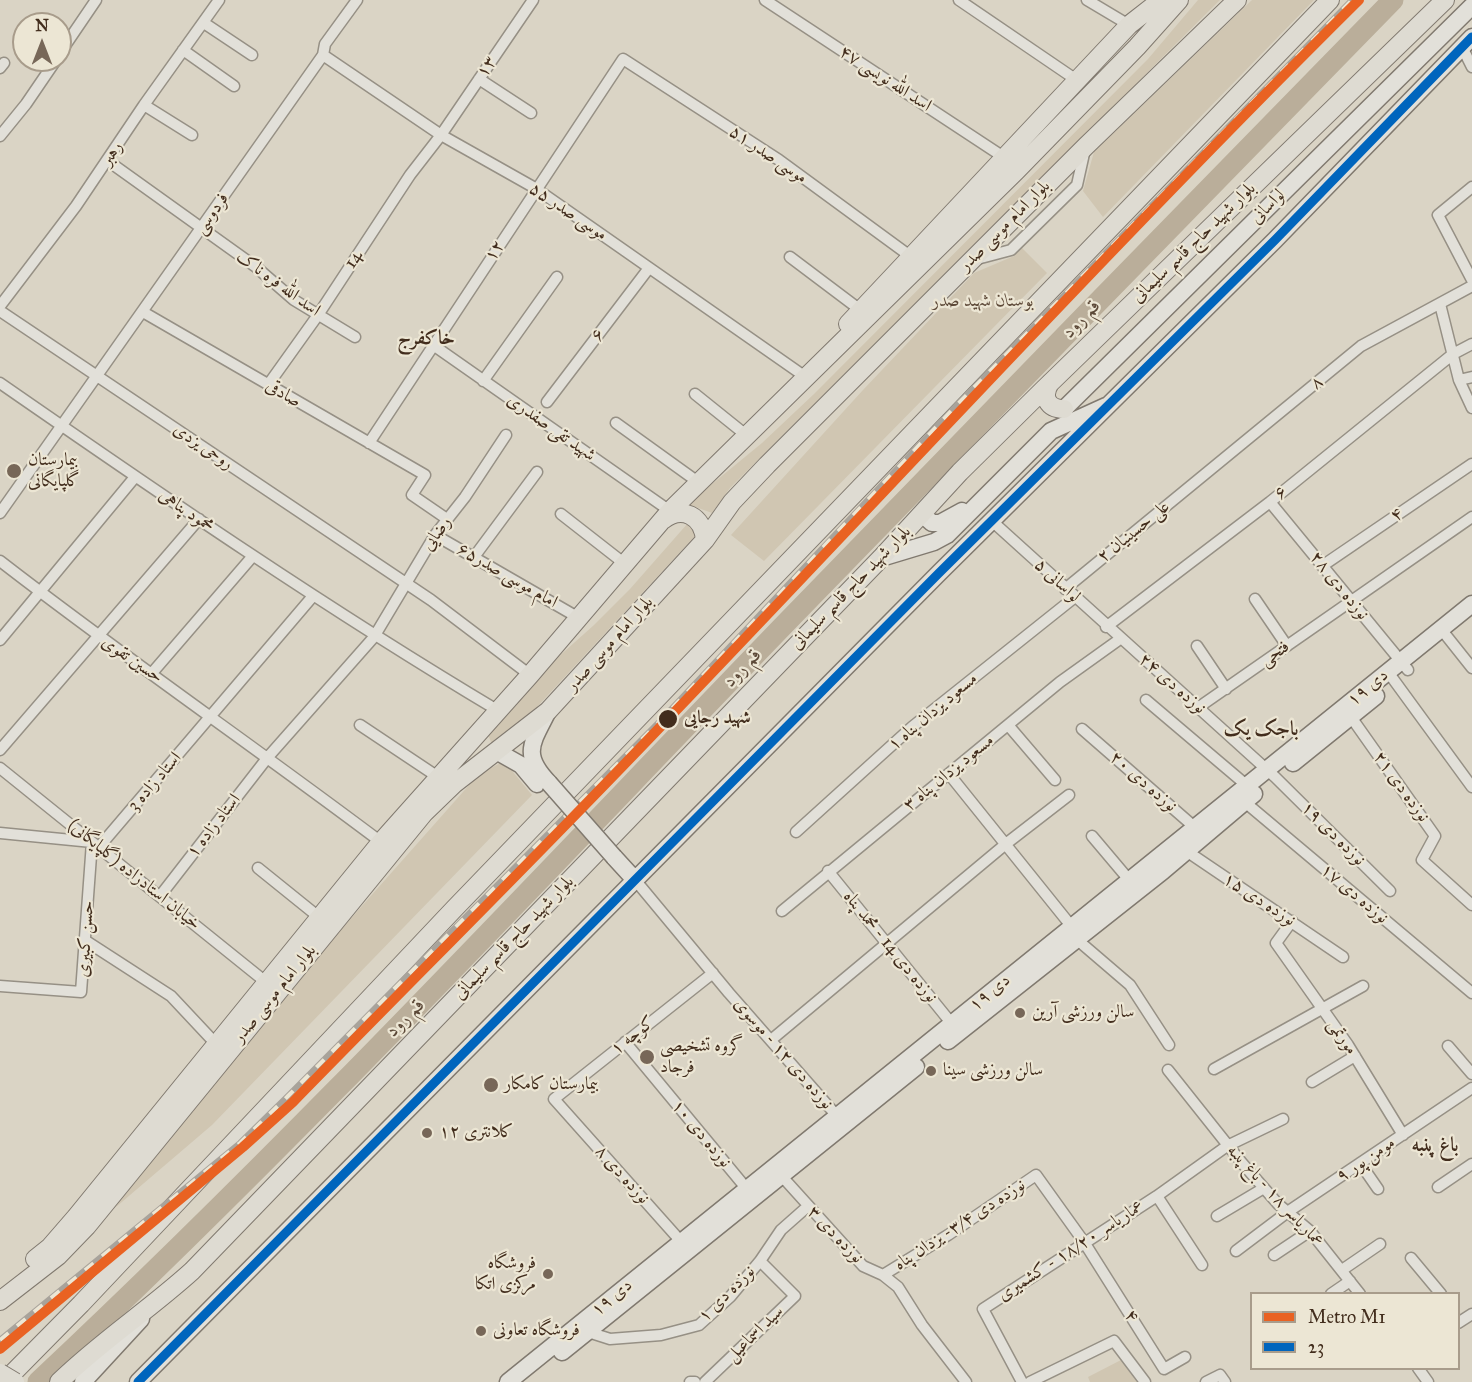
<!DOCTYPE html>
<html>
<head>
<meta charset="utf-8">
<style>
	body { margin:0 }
	#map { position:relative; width:1472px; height:1382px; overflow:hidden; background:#dad4c5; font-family:"IM FELL Great Primer",serif }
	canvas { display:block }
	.legend { position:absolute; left:1250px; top:1292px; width:210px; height:78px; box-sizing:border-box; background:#ece6d4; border:2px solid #a89c8b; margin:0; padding:8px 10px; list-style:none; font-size:18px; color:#422d1d }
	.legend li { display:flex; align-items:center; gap:12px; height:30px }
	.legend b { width:30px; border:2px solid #a89c8b }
	.north { position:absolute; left:12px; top:12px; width:60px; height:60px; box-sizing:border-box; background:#ece6d4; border:2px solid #a89c8b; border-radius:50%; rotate:0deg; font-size:16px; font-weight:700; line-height:24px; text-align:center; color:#422d1d }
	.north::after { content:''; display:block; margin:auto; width:21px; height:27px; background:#776758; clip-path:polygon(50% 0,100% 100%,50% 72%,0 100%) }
</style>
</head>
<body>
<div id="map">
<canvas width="1472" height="1382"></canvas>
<ul class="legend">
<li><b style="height:8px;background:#e96222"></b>Metro M1</li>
<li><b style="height:8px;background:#0065bd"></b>23</li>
</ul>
<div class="north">N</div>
</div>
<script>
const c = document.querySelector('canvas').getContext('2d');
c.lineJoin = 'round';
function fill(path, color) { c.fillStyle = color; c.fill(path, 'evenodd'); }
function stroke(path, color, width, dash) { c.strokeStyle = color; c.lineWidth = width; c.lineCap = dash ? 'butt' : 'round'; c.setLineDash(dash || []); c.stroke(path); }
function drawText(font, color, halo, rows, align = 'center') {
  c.font = font + ' "IM FELL Great Primer",Amiri,serif'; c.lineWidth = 4.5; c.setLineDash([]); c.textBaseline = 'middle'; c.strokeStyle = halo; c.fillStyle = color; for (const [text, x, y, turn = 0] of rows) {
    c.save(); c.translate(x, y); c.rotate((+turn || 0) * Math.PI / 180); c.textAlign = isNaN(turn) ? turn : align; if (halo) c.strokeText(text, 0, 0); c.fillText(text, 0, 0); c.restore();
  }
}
const green = new Path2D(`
	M 1198,0 L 1220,0 L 767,451 L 730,488 L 712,513 L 693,506 L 684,507 L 762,443 L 814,394 L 1148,59 Z
	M 1252,0 L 1314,0 L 1103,217 L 1083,191 L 1094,152 Z
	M 1022,248 L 1047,273 L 764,561 L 731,535 L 863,390 L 974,273 L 1014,256 Z
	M 688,523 L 695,528 L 695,536 L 523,722 L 496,744 L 491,742 L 487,732 L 537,676 L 594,625 L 630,589 Z
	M 504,761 L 532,795 L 212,1125 L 116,1207 L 122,1193 L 315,959 L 478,775 Z
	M 1121,1360 L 1137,1382 L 1090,1382 L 1088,1377 Z`);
const river = new Path2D(`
	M 38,1382 C 296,1140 537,881 782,627 C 984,417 1190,209 1393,0`);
const street = new Path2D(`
	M 765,0 L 1005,158
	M 959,0 L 1078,81
	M 1087,0 L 1129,25
	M 204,23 L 252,55
	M 1462,47 L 1472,67
	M 183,50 L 234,86
	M 60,53 L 96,0
	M 323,55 L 441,135 L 535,188 L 807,378
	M 0,68 L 4,63
	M 479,79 L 531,113
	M 144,105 L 192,135
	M 0,136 L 26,104 L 56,60
	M 108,161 L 256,267 L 294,300 L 355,337
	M 1472,187 L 1438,215 L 1472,280
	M 790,257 L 859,309
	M 977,259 L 1011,250 L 1077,185 L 1085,149
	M 1440,304 L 1459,380 L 1472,408
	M 0,306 L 76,206 L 144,105 L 219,0
	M 0,311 L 431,600 L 530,675
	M 143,312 L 425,475 L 412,495 L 447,519
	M 433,345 L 670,511
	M 1459,380 L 1472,377
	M 483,381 L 557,277
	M 0,383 C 163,496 326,608 497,710
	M 268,385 L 318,315 L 410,175 L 441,135 L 533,0
	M 695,394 L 746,435
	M 547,402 L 649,268
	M 616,423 L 698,482
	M 369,443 L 623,59 L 779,160 L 910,256
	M 1270,502 L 1408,670
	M 0,513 L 323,55 L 325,44 L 357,0
	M 561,514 L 625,564
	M 993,522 L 1275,777 L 1390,891
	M 435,535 L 579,618
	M 474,557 L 537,472
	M 0,561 C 125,658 255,747 381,842
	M 1322,566 L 1472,464
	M 1065,589 L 1361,346 L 1472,286
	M 1255,599 L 1287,646
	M 1106,627 L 1270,502 L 1453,354 L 1472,344
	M 1441,629 L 1472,668
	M 0,640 L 135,477
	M 1197,646 L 1226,689
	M 1388,672 L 1472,787
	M 152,673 L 252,557
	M 1146,700 L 1251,789
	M 1199,707 L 1472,517
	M 1351,717 L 1435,836 L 1422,860 L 1472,905
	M 360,725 L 438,777
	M 1008,725 L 1055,780
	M 1082,729 L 1199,831
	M 0,750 L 199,519
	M 0,768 L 267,983
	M 949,774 L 1072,927
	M 1240,798 L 1472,993
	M 796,832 L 912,727 L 1075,597
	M 0,833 L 92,842 L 81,992 L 0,986
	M 1092,836 L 1130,881
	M 99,847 L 313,596
	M 1182,848 L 1343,957
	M 258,868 L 320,918
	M 828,871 L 952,1024
	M 636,881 L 729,993 L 837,1116
	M 160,896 L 268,757 L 374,637 L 435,535 L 465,497 L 506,435
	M 782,911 L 1060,682 L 1120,639
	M 1292,921 L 1276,943 L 1348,1045 L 1403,1135
	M 1074,937 L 1130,985 L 1169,1045
	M 86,941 L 171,996 L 216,1044
	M 771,1040 L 1007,843 L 1069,795
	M 625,1042 L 751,1194
	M 1448,1046 L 1472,1074
	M 1214,1069 L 1363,986
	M 1168,1070 L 1242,1163 L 1278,1204 L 1310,1231 L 1360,1294
	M 1312,1082 L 1355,1056
	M 1360,1163 L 1378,1189
	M 778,1172 L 863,1266 L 883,1275 L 898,1287 L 922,1325 L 966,1382
	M 1438,1187 L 1472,1164
	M 1157,1196 L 1202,1265
	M 1217,1216 L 1264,1188
	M 685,1246 L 554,1099 L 713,973
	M 1236,1251 L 1289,1211 L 1472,1088
	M 1274,1255 L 1310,1231
	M 1411,1258 L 1441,1294
	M 1342,1270 L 1380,1244
	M 883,1275 L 948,1235 L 1036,1175 L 1084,1242 L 1164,1369 L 1185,1357
	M 1331,1294 L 1350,1281
	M 1458,1323 L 1472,1314
	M 585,1331 L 610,1339 L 661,1335 L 699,1325 L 730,1297 L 760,1261 L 781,1230 L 807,1207
	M 1418,1368 L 1428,1382
	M 690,1382 L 695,1382
	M 705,1382 L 795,1296 L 760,1261
	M 1022,1382 L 983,1309 L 1157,1196 L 1227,1146 L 1283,1119
	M 1030,1382 L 1114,1341 L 1145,1382
	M 1206,1382 L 1220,1375 L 1225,1382`);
const secondary = new Path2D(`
	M 1064,409 L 1472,6
	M 922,514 L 932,523 L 940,523 L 962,511
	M 881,558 L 934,542 L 947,535 L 1051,431 L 1106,406
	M 548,711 C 532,743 521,754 549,783
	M 498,752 L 521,765 L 537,784
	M 1293,763 L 1376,696
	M 614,857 L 636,881
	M 948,1041 L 1163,871 L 1254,794
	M 562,1352 L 916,1067
	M 83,1382 L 141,1319
	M 138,1382 L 939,573 L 1275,240 L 1472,37
	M 508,1382 L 1472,604`);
const primary = new Path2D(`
	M 848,324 L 1129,25 L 1161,0
	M 1050,383 C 1041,397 1048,409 1064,409
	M 663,520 C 682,505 703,516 705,540
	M 35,1259 L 50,1247 L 76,1217 L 381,842 L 530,675 L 670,511 L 1016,171 L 1137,47 L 1179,0
	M 0,1301 L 58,1256 L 87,1226 L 424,813 L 454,784 L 548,711 L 705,540 L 732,502 L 767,465 L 1086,146 L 1237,0
	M 4,1382 L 81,1304 L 454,909 L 1330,0
	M 59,1382 C 100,1342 149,1310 192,1271 L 881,558 L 960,472 L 1044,389 L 1445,0`);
const rail = new Path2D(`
	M 0,1340 L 240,1143 L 288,1096 L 660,721 L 955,407 L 1352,0`);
const secondaryBridge = new Path2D(`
	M 549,783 L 614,857`);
const primaryBridge = new Path2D(`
	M 0,1373 L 15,1382`);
const bus1 = new Path2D(`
	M 138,1382 L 939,573 L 1275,240 L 1472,37`);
const metro1 = new Path2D(`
	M 0,1349 L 243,1147 L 293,1102 C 417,975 543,850 665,722 C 896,481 1122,235 1359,0`);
const markers = [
	[14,471,8,"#776758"],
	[668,719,10,"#422d1d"],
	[1020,1013,6,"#776758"],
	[647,1057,8,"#776758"],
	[931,1071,6,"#776758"],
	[491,1085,8,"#776758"],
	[427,1133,6,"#776758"],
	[548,1274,6,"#776758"],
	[481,1331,6,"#776758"]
];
const streetNames = [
	["۱۳",487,67,-56],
	["۴۷ اسد الله نویسی",885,79,33],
	["رهبر",112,154,-57],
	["موسی صدر ۵۱",768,155,34],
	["لواسانی",1268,207,-45],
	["موسی صدر ۵۵",568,212,34],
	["فردوسی",212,214,-55],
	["بلوار امام موسی صدر",1005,226,-45],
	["بلوار شهید حاج قاسم سلیمانی",1194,243,-44],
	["۱۲",495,251,-57],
	["14",354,260,-57],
	["اسد الله فره ناک",278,284,36],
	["۶",598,335,-53],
	["۸",1317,383,-39],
	["صادقی",283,394,30],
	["شهید تقی صفدری",551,428,35],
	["روحی یزدی",203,447,34],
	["۶",1281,493,-39],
	["محمود پناهی",186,511,34],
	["۴",1397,515,-35],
	["۲ علی حسینیان",1134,532,-39],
	["رضایی",437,534,-55],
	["امام موسی صدر۶۵",507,576,30],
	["لواسانی ۵",1057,581,43],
	["نوزده دی ۲۸",1339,586,51],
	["بلوار شهید حاج قاسم سلیمانی",851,588,-46],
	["بلوار امام موسی صدر",610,644,-48],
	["فتحی",1275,654,-35],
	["حسین تقوی",132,660,34],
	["نوزده دی ۲۴",1172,684,41],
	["۱۹ دی",1368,688,-39],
	["۱ مسعود یزدان پناه",933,712,-40],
	["۳ مسعود یزدان پناه",949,773,-39],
	["استاد زاده 3",155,782,-49],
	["نوزده دی ۲۰",1143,782,41],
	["نوزده دی ۲۱",1401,787,54],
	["استاد زاده ۱",214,826,-52],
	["نوزده دی ۱۹",1333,834,45],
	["خیابان استادزاده (گلپایگانی)",134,875,39],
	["نوزده دی ۱۷",1354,894,40],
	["نوزده دی ۱۵",1259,900,33],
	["بلوار شهید حاج قاسم سلیمانی",514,938,-46],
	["حسن کبیری",86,939,-86],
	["نوزده دی 14 - محمد پناه",890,947,51],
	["۱۹ دی",990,993,-39],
	["بلوار امام موسی صدر",275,994,-51],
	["کوچه ۱",633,1036,-38],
	["مورتمی",1342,1037,56],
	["نوزده دی ۱۲ - موسوی",783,1054,49],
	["نوزده دی ۱۰",701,1134,50],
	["مومن پور ۹",1366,1160,-34],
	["نوزده دی ۸",622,1175,48],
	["عماریاسر ۱۸ - باغ پنبه",1275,1196,47],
	["نوزده دی ۳/۴- یزدان پناه",960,1225,-33],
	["نوزده دی ۳",835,1235,46],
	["عماریاسر ۱۸/۲۰ - کشمیری",1071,1251,-33],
	["نوزده دی ۱",727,1294,-45],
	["۱۹ دی",612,1298,-39],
	["۴",1131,1316,58],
	["سید اسماعیل",755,1334,-44]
];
const parkNames = [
	["بوستان شهید صدر",983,302]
];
const poiNames = [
	["بیمارستان",28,461],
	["گلپایگانی",28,482],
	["سالن ورزشی آرین",1032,1013],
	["گروه تشخیصی",660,1047],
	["فرجاد",660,1068],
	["سالن ورزشی سینا",943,1071],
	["بیمارستان کامکار",504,1085],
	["کلانتری ۱۲",439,1133],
	["فروشگاه",536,1264,"right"],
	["مرکزی اتکا",536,1285,"right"],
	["فروشگاه تعاونی",493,1331]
];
const stopNames = [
	["شهید رجایی",684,719]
];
const waterNames = [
	["قم رود",1082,319,-46],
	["قم رود",743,668,-46],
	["قم رود",406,1018,-45]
];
const neighbourhoodNames = [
	["خاکفرج",426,339],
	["باجک یک",1261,730],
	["باغ پنبه",1435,1146]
];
fill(green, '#d0c6b2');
stroke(river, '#baae9a', 21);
stroke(street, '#969085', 13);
stroke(secondary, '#80796f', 19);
stroke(primary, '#80796f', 20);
stroke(street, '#e2e0d9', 10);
stroke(secondary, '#e2e0d9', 16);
stroke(primary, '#dedbd2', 18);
stroke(rail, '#a8a39b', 6);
stroke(rail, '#ece6d4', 4, [11]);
stroke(secondaryBridge, '#80796f', 19, []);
stroke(primaryBridge, '#80796f', 20, []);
stroke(secondaryBridge, '#e2e0d9', 16);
stroke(primaryBridge, '#dedbd2', 18);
stroke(bus1, '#0065bd', 9);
stroke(metro1, '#e96222', 10);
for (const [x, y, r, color] of markers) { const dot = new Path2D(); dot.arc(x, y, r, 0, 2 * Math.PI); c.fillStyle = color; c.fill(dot); stroke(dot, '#ece6d4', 2); }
drawText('18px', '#422d1d', '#ece6d4', streetNames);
drawText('italic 18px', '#5d4938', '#ece6d4', parkNames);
drawText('18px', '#422d1d', '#ece6d4', poiNames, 'left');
drawText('bold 18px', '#422d1d', '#ece6d4', stopNames, 'left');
drawText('italic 20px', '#5c4938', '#ece6d4', waterNames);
drawText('bold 20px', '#422d1d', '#ece6d4', neighbourhoodNames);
</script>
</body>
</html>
